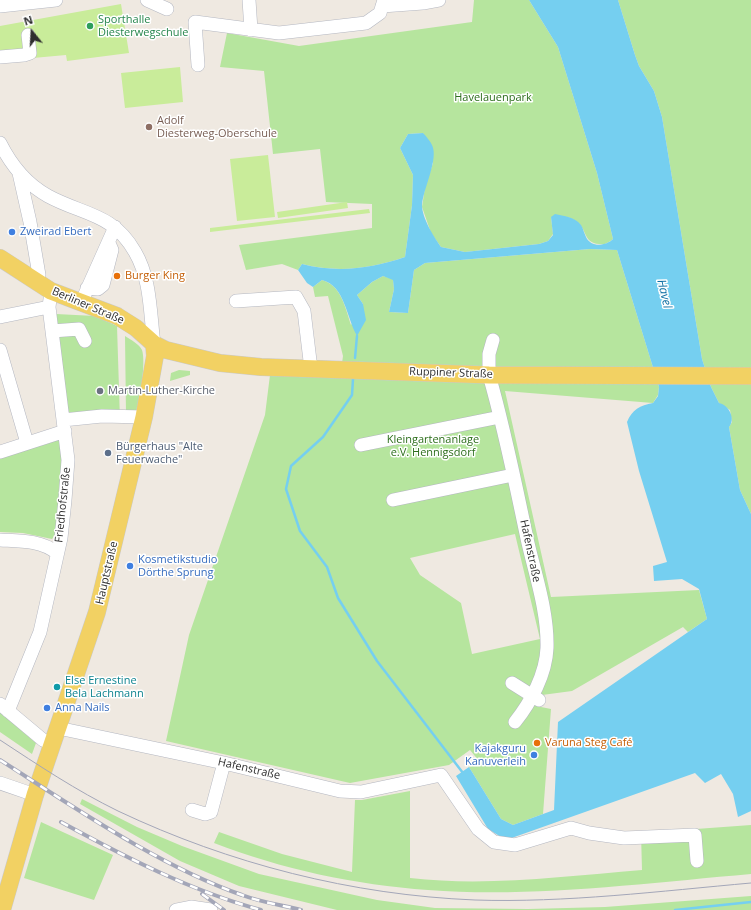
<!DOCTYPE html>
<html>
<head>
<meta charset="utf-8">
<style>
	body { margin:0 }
	#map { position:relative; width:751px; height:910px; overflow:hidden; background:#efe9e1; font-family:"Open Sans",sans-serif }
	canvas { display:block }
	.north { position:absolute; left:12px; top:12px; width:40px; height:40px; -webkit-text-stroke:3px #fff; paint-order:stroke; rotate:342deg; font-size:11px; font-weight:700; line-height:16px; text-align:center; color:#2e2e2e }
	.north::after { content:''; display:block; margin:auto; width:14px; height:18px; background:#2e2e2e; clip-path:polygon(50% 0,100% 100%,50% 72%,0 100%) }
</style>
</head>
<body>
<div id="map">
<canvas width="751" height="910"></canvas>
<div class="north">N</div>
</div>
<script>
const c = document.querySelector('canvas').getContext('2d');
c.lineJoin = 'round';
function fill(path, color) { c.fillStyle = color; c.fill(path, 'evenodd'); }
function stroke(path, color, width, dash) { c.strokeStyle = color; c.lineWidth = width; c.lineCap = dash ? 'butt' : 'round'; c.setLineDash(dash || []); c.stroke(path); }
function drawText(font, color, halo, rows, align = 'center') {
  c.font = font + ' "Open Sans",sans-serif'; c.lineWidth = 3; c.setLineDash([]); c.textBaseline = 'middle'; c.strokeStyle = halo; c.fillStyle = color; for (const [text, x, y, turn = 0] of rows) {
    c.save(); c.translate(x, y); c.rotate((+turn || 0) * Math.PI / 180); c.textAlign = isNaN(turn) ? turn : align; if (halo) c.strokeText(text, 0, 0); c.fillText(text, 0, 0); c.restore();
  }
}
const green = new Path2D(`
	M 474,0 L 529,0 L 558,47 L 597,173 L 613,239 C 608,243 605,245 599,244 C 583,243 587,228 576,221 C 568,215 560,217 551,217 L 553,234 L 548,241 L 539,244 L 465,252 L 441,247 L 431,233 L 422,207 L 425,187 L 433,163 L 423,133 L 408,134 L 400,148 L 413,175 L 412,205 L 405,257 C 370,269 338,273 302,264 L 298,270 L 282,264 L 246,270 L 239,245 L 372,228 L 372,204 L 326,202 L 320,149 L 273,154 L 264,71 L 220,67 L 227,33 L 299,46 L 472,22 Z
	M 618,0 L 751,0 L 751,514 L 740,490 L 729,427 L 732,422 L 730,410 L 719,403 L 711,387 L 702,359 L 662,117 L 654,91 L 639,66 L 635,55 Z
	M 590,249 L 617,250 L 659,387 L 658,395 L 653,403 L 505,391 L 551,597 L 699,590 L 707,619 L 688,632 L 683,627 L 572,691 L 542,695 L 536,706 L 551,709 L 543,814 L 513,825 L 501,819 L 469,767 L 479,761 L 470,750 L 449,765 L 350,783 L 166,741 L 189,635 L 265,415 L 270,375 L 340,377 L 343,356 L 328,296 L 315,297 L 313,287 L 322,280 C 341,285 345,307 351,325 L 363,304 L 357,295 L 372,282 L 383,276 L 393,279 L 394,289 L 389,312 L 408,313 L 414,270 L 425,263 ZM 515,534 L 540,639 L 472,654 L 461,603 L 420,575 L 410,558 Z
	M 56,314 L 95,316 L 117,326 L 120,420 L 70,424 Z
	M 125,336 C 131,340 139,344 142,350 C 146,362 140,399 138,413 L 126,414 Z
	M 179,370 L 190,371 L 190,375 L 170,381 L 171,373 Z
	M 63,437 L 59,530 L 52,539 L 23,533 L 0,532 L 0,456 Z
	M 0,712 L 36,743 L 32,754 L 0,732 Z
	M 410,791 L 410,878 C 487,887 566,876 642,870 L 641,833 L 751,825 L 751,874 C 647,883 532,898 428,890 C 356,885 281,869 214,843 L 219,832 L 282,854 L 352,872 L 355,800 L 362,800 Z
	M 82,799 L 137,827 L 182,846 L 259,874 L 377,900 L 435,908 L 528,909 L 605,907 L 751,896 L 751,910 L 337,910 L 239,886 L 180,861 L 80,804 Z
	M 41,822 L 113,855 L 94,900 L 24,878 Z`);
const pitch = new Path2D(`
	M 121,4 L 129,53 L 67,61 L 66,55 L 0,61 L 0,26 Z
	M 180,67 L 183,102 L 125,108 L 121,73 Z
	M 268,155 L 275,217 L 237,221 L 230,159 Z
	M 347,202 L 348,208 L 278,218 L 277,212 Z
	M 369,209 L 370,213 L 210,232 L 210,228 Z`);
const water = new Path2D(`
	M 529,0 L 618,0 L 635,55 L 639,66 L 654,91 L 662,117 L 702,359 L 711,387 L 719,403 C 729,405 736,419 729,427 L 740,490 L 751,514 L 751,811 L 738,817 L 733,794 L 721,774 L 705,783 L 695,773 L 506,840 L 488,829 L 456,776 L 469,767 L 501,819 L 513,825 L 554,810 L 558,722 L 707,619 L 699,589 L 682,579 L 654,581 L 653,566 L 667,562 L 639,471 L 627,422 C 632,410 640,405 653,403 L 658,396 L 659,387 L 617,250 L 590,249 L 425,263 L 414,270 L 408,313 L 389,312 L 394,289 L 393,280 L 383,276 L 372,282 L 357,295 L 363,304 L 366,320 L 357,336 C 346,317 345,286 322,280 L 313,287 L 307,283 L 298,270 L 302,264 C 337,273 370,269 405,257 L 412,205 L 413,175 L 400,148 L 408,134 L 423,133 C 426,136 430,141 432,145 C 439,159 423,189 422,205 C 422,218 434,237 441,247 L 465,252 L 539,244 L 548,241 L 553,235 L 551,217 L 555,214 C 564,216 575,217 581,225 C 583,228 584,233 586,237 C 591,248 606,246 613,239 L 597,173 L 558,47 Z`);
const stream = new Path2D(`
	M 355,358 L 357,336
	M 353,379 L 352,395 L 323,437 L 291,466 L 286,489 L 300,531 L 327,567 L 338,598 L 377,661 L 463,773
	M 675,910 L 751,902`);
const minor = new Path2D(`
	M 147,0 L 167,9
	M 249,0 L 251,30
	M 0,6 L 56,0
	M 382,6 L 423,3 L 439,0
	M 0,57 L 24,55 L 30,53 L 28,35
	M 198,65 L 195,22 L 279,33 L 366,23 L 380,13 L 384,0
	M 0,143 C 11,165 26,184 48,196 C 83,215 113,213 135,252 C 151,279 150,314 154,344
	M 19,173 L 30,222 L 39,275
	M 87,288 L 98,289 L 103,285 L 112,250 L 109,243
	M 236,301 L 296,297 L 304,311 L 311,369
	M 81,303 L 115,227
	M 0,317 L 49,307
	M 52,331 L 79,329 L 85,341
	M 493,340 L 489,354 L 489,375 C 505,430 516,487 528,543 C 536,577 548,613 547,648 C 546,674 531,702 515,722
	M 0,350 L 27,443
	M 63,420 L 102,416 L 144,417
	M 361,445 L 500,417
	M 0,452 L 65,431
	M 393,500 L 513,475
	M 0,540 C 19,541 41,540 57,553
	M 512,683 L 539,700
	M 0,704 L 43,740 L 52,744
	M 8,711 L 40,632 L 61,538 L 65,500 L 68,460 L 49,307 L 51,291
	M 58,728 L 224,763 L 340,791 L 361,792 L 441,775 L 478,829 L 494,842 L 515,845 L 571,828 L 589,833 L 624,838 L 695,835 L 697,861
	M 0,783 L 35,795
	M 192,810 L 205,814 L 211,812 L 224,763
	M 176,910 L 191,907 L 211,910`);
const major = new Path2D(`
	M 0,258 L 51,291 L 117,316 L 136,328 L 154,344 L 166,350 L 220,363 L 261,367 L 489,375 L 751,376
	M 2,910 L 35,795 L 97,612 L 144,417 L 155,356 L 154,344`);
const tram = new Path2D(`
	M 0,740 C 38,765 77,791 118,811 C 230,864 352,895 475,900 C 565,903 661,891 751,883`);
const rail = new Path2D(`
	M 0,760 C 74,807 159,866 242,895 C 260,902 281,905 301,910
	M 61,822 C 125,857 191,891 261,910
	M 202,894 L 224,910`);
const markers = [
	[90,26,4,"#2e9e5b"],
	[149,127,4,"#8d6e63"],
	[12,232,4,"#3f7fe0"],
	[117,276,4,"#e8710a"],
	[100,391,4,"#6b7280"],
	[108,453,4,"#5c6f8a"],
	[130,566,4,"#3f7fe0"],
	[57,687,4,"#0f9aa8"],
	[47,708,4,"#3f7fe0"],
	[537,743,4,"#e8710a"],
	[534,755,4,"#3f7fe0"]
];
const leisureNames = [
	["Sporthalle",98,20],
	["Diesterwegschule",98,33]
];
const parkNames = [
	["Havelauenpark",493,98],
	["Kleingartenanlage",433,440],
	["e.V. Hennigsdorf",433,453]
];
const educationNames = [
	["Adolf",157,121],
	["Diesterweg-Oberschule",157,134]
];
const shopNames = [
	["Zweirad Ebert",20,232],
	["Kosmetikstudio",138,560],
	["Dörthe Sprung",138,573],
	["Anna Nails",55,708],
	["Kajakguru",526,749,"right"],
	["Kanuverleih",526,762,"right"]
];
const foodNames = [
	["Burger King",125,276],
	["Varuna Steg Café",545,743]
];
const streetNames = [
	["Berliner Straße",88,306,23],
	["Ruppiner Straße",451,373,2],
	["Friedhofstraße",63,505,-84],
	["Hafenstraße",530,551,78],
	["Hauptstraße",107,573,-77],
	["Hafenstraße",249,769,13]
];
const worshipNames = [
	["Martin-Luther-Kirche",108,391]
];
const serviceNames = [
	["Bürgerhaus \"Alte",116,447],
	["Feuerwache\"",116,460]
];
const cultureNames = [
	["Else Ernestine",65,681],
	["Bela Lachmann",65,694]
];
const waterNames = [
	["Havel",664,294,77]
];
fill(green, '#b6e59e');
fill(pitch, '#c9ec9a');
fill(water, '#75cff0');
stroke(stream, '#75cff0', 2.5);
stroke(minor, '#b4b7c1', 14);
stroke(major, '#c9c9c9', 18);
stroke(minor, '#fff', 13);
stroke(major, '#f2d163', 17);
stroke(tram, '#a3a6b8', 1);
stroke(rail, '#a3a6b8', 4);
stroke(rail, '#fff', 2.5, [8]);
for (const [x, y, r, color] of markers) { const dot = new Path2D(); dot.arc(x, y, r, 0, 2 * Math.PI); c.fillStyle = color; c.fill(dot); stroke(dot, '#fff', 1.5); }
drawText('11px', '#27864d', '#fff', leisureNames, 'left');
drawText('11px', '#2c6e1b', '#fff', parkNames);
drawText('11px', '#785e54', '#fff', educationNames, 'left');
drawText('11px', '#366cbe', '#fff', shopNames, 'left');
drawText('11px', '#c56008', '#fff', foodNames, 'left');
drawText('11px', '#2e2e2e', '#fff', streetNames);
drawText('11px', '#5b616d', '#fff', worshipNames, 'left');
drawText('11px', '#4e5e75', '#fff', serviceNames, 'left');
drawText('11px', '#0d838f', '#fff', cultureNames, 'left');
drawText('italic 12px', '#0d6fa3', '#fff', waterNames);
</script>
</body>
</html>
